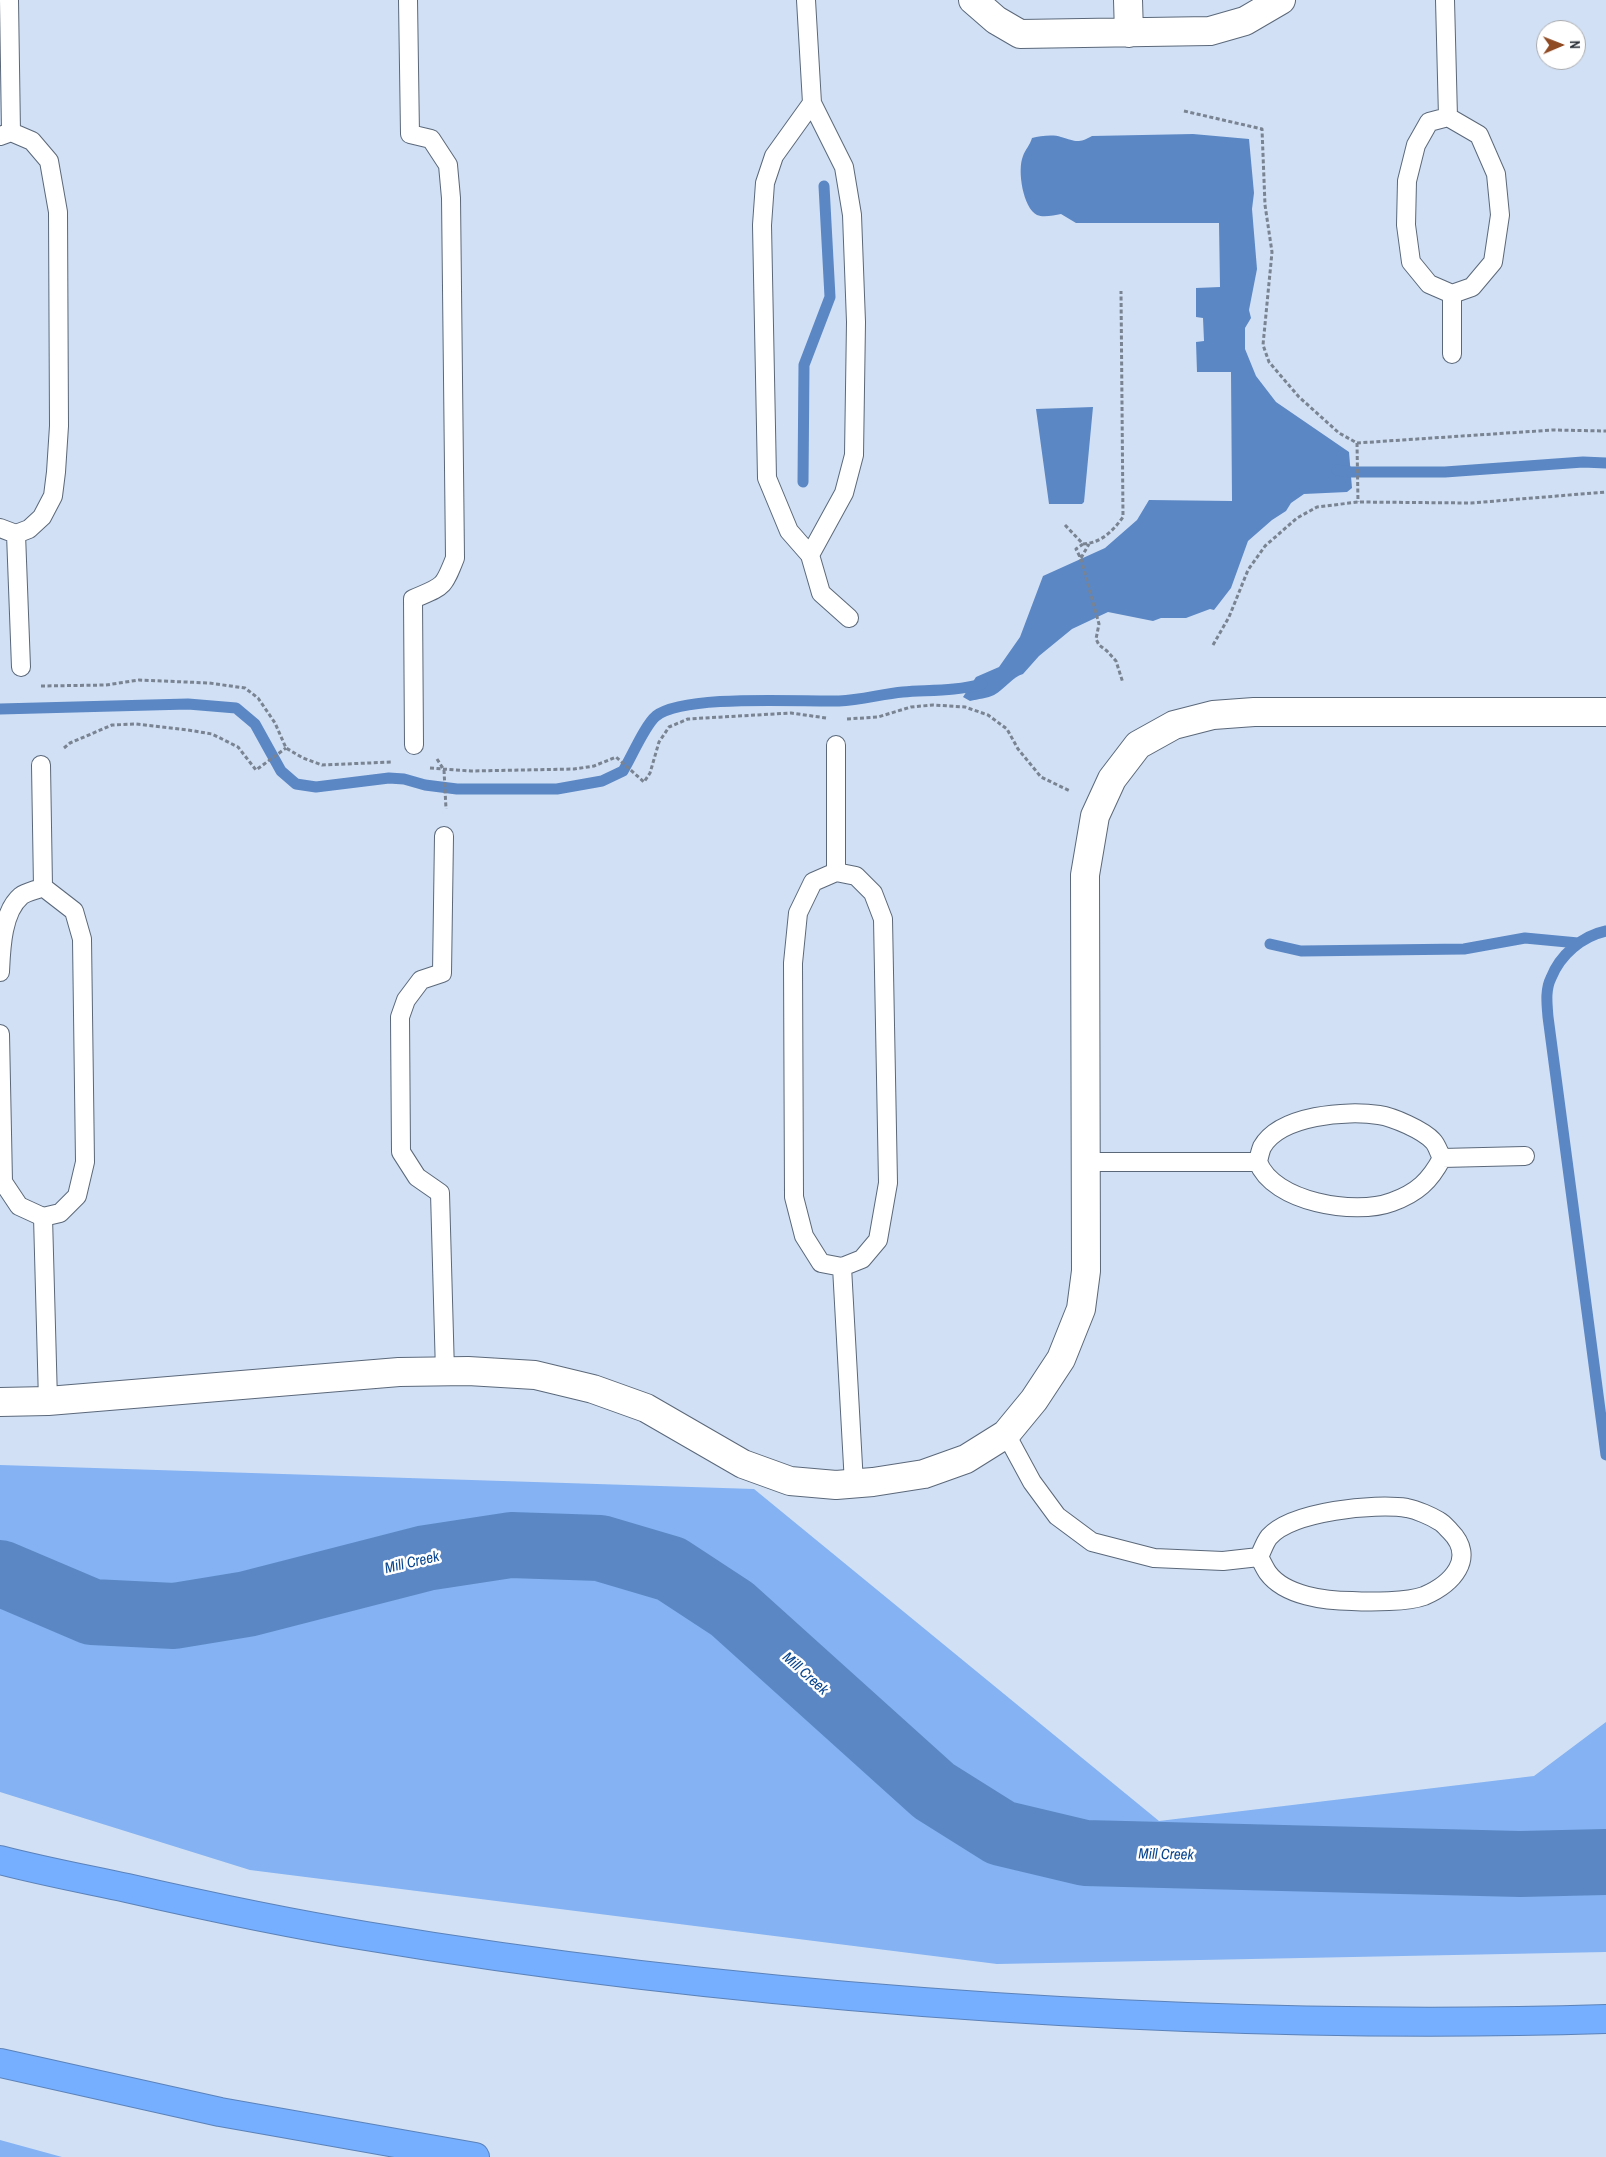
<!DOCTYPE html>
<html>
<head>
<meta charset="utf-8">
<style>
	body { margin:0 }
	#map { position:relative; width:1606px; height:2157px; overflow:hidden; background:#d1e0f5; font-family:"Archivo Narrow",sans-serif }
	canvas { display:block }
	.north { position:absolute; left:1536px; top:20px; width:50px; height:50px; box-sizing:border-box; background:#fff; border:1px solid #a9abaf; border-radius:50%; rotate:89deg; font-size:14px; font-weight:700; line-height:20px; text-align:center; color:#292e36 }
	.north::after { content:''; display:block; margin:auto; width:18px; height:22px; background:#904a24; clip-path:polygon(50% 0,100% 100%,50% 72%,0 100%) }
</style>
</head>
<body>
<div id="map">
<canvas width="1606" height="2157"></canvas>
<div class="north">N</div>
</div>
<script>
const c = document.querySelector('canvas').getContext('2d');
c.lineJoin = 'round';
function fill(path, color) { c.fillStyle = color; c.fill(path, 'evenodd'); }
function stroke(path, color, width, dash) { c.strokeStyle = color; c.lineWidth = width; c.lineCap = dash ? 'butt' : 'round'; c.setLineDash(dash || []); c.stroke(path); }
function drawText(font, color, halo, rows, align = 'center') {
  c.font = font + ' "Archivo Narrow",sans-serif'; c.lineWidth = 5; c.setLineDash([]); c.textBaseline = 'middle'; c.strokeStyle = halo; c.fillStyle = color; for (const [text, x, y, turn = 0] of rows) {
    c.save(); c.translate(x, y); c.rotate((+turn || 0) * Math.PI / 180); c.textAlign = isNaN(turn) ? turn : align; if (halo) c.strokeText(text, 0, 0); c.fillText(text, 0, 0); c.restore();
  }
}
const forest = new Path2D(`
	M 0,1465 L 754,1489 L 1159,1821 L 1534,1776 L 1606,1722 L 1606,1952 L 997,1964 L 250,1870 L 0,1792 Z
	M 0,2140 L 62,2157 L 0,2157 Z`);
const water = new Path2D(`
	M 1193,134 L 1249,139 L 1254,193 L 1252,209 L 1257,269 L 1249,310 L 1251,318 L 1245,328 L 1245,349 L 1256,376 L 1276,402 L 1349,452 L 1352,488 L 1347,492 L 1304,494 L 1291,503 L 1286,511 L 1272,520 L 1248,541 L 1231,588 L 1214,610 L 1210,609 L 1186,618 L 1161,618 L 1153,621 L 1108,612 L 1072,629 L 1039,656 L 1023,674 C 1012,677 1005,689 994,695 C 988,698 978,699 970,701 L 963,697 L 976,677 L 999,667 L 1020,637 L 1043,576 L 1105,548 L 1137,520 L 1149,500 L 1232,501 L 1231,372 L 1197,372 L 1196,342 L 1204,341 L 1203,318 L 1196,317 L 1196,288 L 1220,287 L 1219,223 L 1076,223 L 1061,214 C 1054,215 1044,218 1037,215 C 1023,208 1017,170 1023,156 C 1025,150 1030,145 1032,138 C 1040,136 1053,134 1061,137 C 1075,141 1078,144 1092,136 Z
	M 1093,407 L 1084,502 L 1082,504 L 1049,504 L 1036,409 Z`);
const stream = new Path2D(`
	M 1337,470 L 1351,472 L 1445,472 L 1583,462 L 1606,463
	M 803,482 L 804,365 L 830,297 L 824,186
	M 0,709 L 188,704 L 236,708 L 255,724 L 281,771 L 296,784 L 316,787 L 389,778 L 404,779 L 425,785 L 457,789 L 557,789 L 602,781 L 623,771 C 631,758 645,725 656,716 C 685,694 799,702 839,701 C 861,700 882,694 903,692 C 930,690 957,691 982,684
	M 1606,931 C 1582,936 1560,955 1551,978 C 1545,990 1547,1004 1548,1017 L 1606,1455
	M 1270,944 L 1301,951 L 1464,949 L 1525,938 L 1578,943`);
const river = new Path2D(`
	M 0,1573 L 92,1612 L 174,1616 L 247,1604 L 426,1558 L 511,1545 L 600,1548 L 671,1569 L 732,1609 L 934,1791 L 1001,1833 L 1085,1853 L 1520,1864 L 1606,1862`);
const path = new Path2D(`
	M 1184,111 L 1262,129 L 1265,205 L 1272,252 L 1263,345 L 1269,362 L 1299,397 L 1339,433 L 1357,443 L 1553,430 L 1606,431
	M 1357,443 L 1358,502
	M 1065,525 L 1083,544 L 1076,549 L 1081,559 L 1099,624 L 1096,639 L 1099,645 L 1107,651 L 1116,661 L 1123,683
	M 1083,544 C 1101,543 1113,531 1123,517 L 1121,291
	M 1081,558 L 1089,544
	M 1213,645 L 1229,617 L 1248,570 L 1265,546 L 1297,518 L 1317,507 L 1358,502 L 1471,503 L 1606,492
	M 41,686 L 106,685 L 139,680 L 209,683 L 245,688 L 258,698 L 275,723 L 286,748 L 303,758 L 322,765 L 392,762
	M 847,719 L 878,717 L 911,707 L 933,705 L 965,707 L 988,715 L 1007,729 L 1018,749 L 1041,777 L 1070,791
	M 64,748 L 70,743 L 112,725 L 136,724 L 188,730 L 212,734 L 238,747 L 256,770 L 286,748
	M 437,759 L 444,770 L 446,809
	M 430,768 L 471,771 L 574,769 L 594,766 L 616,757 L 644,782 L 650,773 L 659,742 L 669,727 L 688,719 L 791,713 L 826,718`);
const lane = new Path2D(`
	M 9,0 L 11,132
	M 408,0 L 410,134 L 431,139 L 448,165 L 451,198 L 455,558 C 443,589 443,586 413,599 L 414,745
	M 806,0 L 812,103 L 844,167 L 852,215 L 856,322 L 854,455 L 844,493 L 810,555
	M 1445,0 L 1448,117
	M 812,103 L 774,156 L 765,183 L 762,225 L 767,478 L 789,531 L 810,555 L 821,593 L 849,618
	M 1448,117 L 1479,135 L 1496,174 L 1500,215 L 1493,262 L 1472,287 L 1452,294 L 1429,284 L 1411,262 L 1406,225 L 1407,181 L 1416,145 L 1429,122 Z
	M 0,136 L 11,132 L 32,141 L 49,161 L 58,212 L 59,426 L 56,472 L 53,496 L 42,517 L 29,529 L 16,534 L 0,528
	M 1452,294 L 1452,354
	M 16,534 L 21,667
	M 41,765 L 43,887
	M 444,836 L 442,973 L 421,980 L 406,1000 L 400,1017 L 401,1152 L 417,1177 L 440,1193 L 445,1372
	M 836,872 L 856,876 L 873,893 L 883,919 L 888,1183 L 878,1240 L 862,1259 L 842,1267 L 821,1263 L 804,1236 L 794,1197 L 793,963 L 798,913 L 813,882 Z
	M 836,872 L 836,745
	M 0,972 C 1,950 2,912 21,896 C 26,892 37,890 43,887
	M 0,1034 L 3,1182 L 19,1206 L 43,1217 L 60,1213 L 77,1196 L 85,1162 L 82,939 L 74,911 L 43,887
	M 1442,1158 L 1525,1156
	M 1087,1162 L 1258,1162 C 1259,1157 1260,1152 1262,1147 C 1280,1115 1347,1110 1379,1115 C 1393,1117 1423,1130 1433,1141 C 1437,1145 1439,1153 1442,1158 C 1430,1181 1417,1193 1392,1202 C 1355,1216 1273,1202 1258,1162
	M 43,1217 L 48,1401
	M 842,1267 L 854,1484
	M 1006,1434 L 1032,1482 L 1057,1516 L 1092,1542 L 1154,1558 L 1223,1561 L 1259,1557 C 1262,1551 1265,1542 1269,1537 C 1292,1511 1375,1503 1407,1508 C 1417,1510 1431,1516 1439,1521 C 1443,1523 1447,1528 1450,1531 C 1477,1558 1452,1584 1424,1596 C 1408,1602 1370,1602 1352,1601 C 1326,1601 1285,1596 1268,1573 C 1265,1569 1262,1562 1259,1557`);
const street = new Path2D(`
	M 973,0 L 996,20 L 1020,34 L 1210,31 L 1245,21 L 1281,0
	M 1128,0 L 1129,33
	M 0,1402 L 48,1401 L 399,1372 L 468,1371 L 535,1375 L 593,1389 L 646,1408 L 743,1464 L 790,1481 L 836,1485 L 873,1482 L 924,1474 L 966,1459 L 1006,1434 L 1034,1400 L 1061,1359 L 1081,1309 L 1086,1271 L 1085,875 L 1095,816 L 1112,779 L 1138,745 L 1174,725 L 1213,715 L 1254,712 L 1606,712`);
const highway = new Path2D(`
	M 0,1860 C 42,1871 85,1879 127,1888 C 206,1906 286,1923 366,1936 C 551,1967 737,1988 923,2002 C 1150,2019 1378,2026 1606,2019
	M 0,2063 L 220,2112 L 475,2157`);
const waterNames = [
	["Mill Creek",412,1563,-13],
	["Mill Creek",805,1674,42],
	["Mill Creek",1166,1855,1]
];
fill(forest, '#84b2f2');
fill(water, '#5b87c4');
stroke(stream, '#5b87c4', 11);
stroke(river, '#5b87c4', 66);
stroke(lane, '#5b687a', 20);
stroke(street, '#5b687a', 30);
stroke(highway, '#5b82b9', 30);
stroke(path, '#798391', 3, [4, 2.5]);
stroke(lane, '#fff', 18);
stroke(street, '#fff', 28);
stroke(highway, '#76afff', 28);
drawText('italic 15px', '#094690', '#fff', waterNames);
</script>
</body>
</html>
